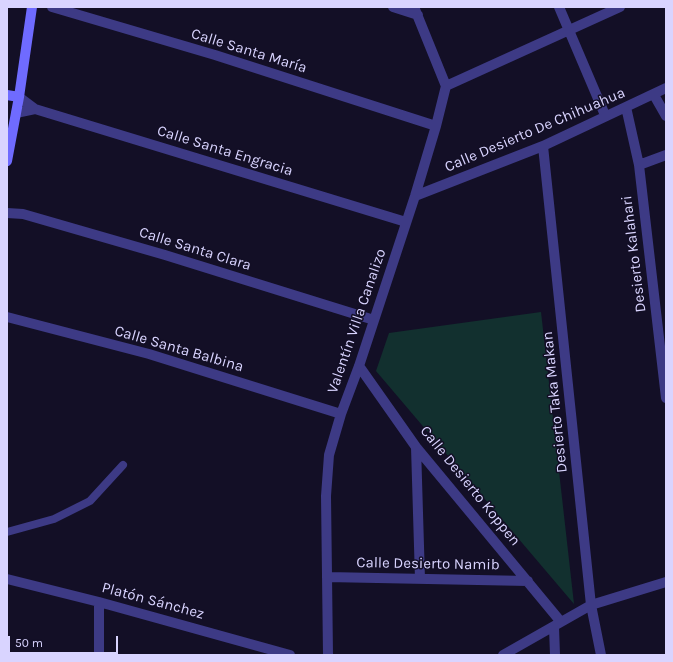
<!DOCTYPE html>
<html>
<head>
<meta charset="utf-8">
<style>
	body { margin:0 }
	#map { position:relative; width:673px; height:662px; overflow:hidden; background:#130f26; font-family:Karla,sans-serif }
	canvas { display:block }
	.frame { position:absolute; inset:0; border:8px solid #d9d4ff; pointer-events:none }
	.scale { position:absolute; left:8px; top:636px; width:110px; height:18px; box-sizing:border-box; border:2px solid #d9d4ff; border-top:0; padding-left:5px; font-size:12px; line-height:14px; white-space:nowrap; color:#d9d4ff; -webkit-text-stroke:3px #130f26; paint-order:stroke }
</style>
</head>
<body>
<div id="map">
<canvas width="673" height="662"></canvas>
<div class="frame"></div>
<div class="scale">50 m</div>
</div>
<script>
const c = document.querySelector('canvas').getContext('2d');
c.lineJoin = 'round';
function fill(path, color) { c.fillStyle = color; c.fill(path, 'evenodd'); }
function stroke(path, color, width, dash) { c.strokeStyle = color; c.lineWidth = width; c.lineCap = dash ? 'butt' : 'round'; c.setLineDash(dash || []); c.stroke(path); }
function drawText(font, color, halo, rows, align = 'center') {
  c.font = font + ' Karla,sans-serif'; c.lineWidth = 3; c.setLineDash([]); c.textBaseline = 'middle'; c.strokeStyle = halo; c.fillStyle = color; for (const [text, x, y, turn = 0] of rows) {
    c.save(); c.translate(x, y); c.rotate((+turn || 0) * Math.PI / 180); c.textAlign = isNaN(turn) ? turn : align; if (halo) c.strokeText(text, 0, 0); c.fillText(text, 0, 0); c.restore();
  }
}
const green = new Path2D(`
	M 541,312 L 574,604 L 376,371 L 389,333 Z`);
const lane = new Path2D(`
	M 7,532 L 54,519 L 90,501 L 123,465`);
const street = new Path2D(`
	M 52,7 L 215,55 L 436,126
	M 393,7 L 418,15
	M 559,7 L 605,115
	M 446,86 L 620,7
	M 654,95 L 666,116
	M 19,97 L 35,109 L 406,222
	M 626,107 L 639,165 L 666,398
	M 16,113 L 35,109
	M 543,146 L 591,605 L 601,655
	M 639,165 L 666,155
	M 415,196 L 543,146 L 666,88
	M 7,213 L 23,214 L 165,255 L 374,320
	M 7,317 L 149,354 L 341,414
	M 359,366 L 416,447 L 561,622
	M 416,447 L 420,579
	M 327,577 L 528,581
	M 7,579 L 99,602 L 290,655
	M 99,602 L 99,655
	M 554,627 L 555,655
	M 328,655 L 326,496 L 329,455 L 341,414 L 359,366 L 415,196 L 436,126 L 446,86 L 414,7
	M 503,655 L 591,605 L 666,582`);
const secondary = new Path2D(`
	M 7,95 L 19,97
	M 7,161 L 19,97 L 32,7`);
const streetNames = [
	["Calle Santa María",249,51,17],
	["Calle Desierto De Chihuahua",535,130,-23],
	["Calle Santa Engracia",225,151,17],
	["Calle Santa Clara",195,249,17],
	["Desierto Kalahari",634,254,-97],
	["Valentín Villa Canalizo",357,321,-71],
	["Calle Santa Balbina",179,349,16],
	["Desierto Taka Makan",555,402,-96],
	["Calle Desierto Koppen",470,486,51],
	["Calle Desierto Namib",428,564,1],
	["Platón Sánchez",153,601,15]
];
fill(green, '#12302f');
stroke(lane, '#3d3a85', 8);
stroke(street, '#3d3a85', 10);
stroke(secondary, '#6f6bff', 10);
drawText('15px', '#d9d4ff', '#130f26', streetNames);
</script>
</body>
</html>
